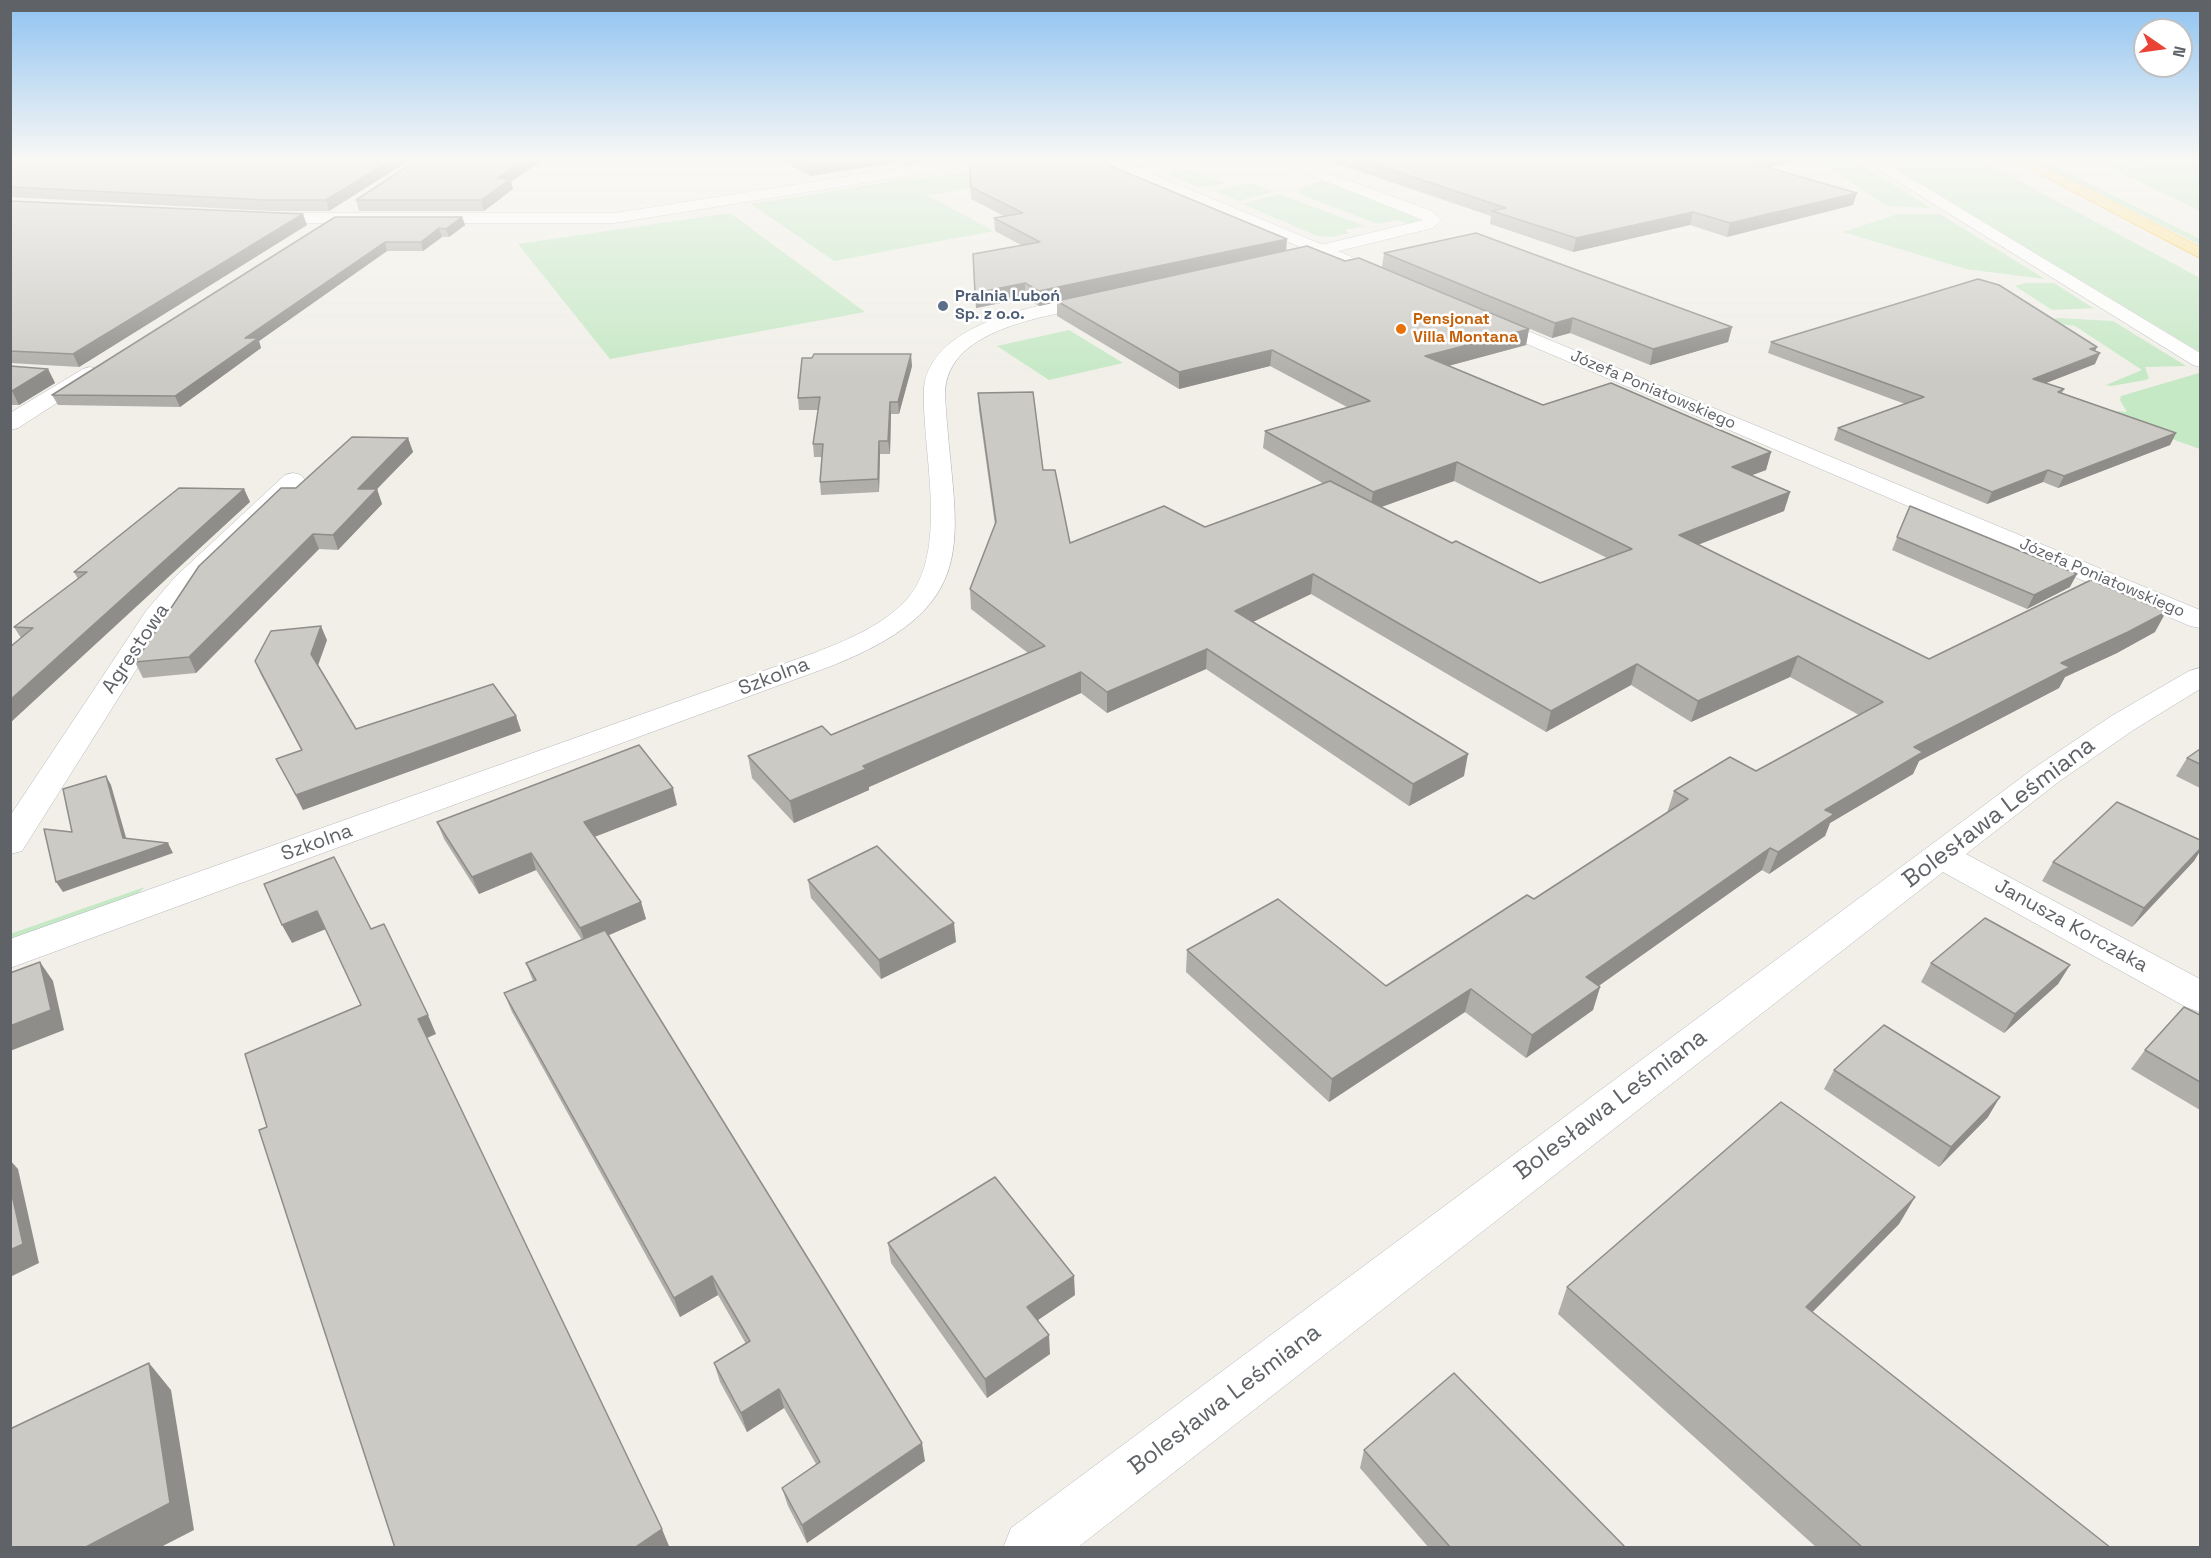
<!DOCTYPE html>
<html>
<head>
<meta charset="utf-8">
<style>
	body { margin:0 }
	#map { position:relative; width:2211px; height:1558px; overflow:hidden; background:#f1efe8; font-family:"Space Grotesk",sans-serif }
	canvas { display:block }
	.frame { position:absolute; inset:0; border:12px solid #5f6368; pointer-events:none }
	.north { position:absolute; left:2133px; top:18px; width:60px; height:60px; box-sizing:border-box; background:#fff; border:2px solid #bfc1c3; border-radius:50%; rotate:103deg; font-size:16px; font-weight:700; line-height:24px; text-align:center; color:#5f6368 }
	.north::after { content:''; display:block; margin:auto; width:21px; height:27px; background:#ea4335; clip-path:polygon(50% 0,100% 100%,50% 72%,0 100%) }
</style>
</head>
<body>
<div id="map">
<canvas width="2211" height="1558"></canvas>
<div class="frame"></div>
<div class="north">N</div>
</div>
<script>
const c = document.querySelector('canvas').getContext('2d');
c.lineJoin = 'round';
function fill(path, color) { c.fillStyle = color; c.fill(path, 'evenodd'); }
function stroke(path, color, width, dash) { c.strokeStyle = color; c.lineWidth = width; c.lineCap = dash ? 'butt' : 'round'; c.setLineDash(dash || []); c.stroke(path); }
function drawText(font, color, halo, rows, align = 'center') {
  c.font = font + ' "Space Grotesk",sans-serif'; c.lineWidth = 5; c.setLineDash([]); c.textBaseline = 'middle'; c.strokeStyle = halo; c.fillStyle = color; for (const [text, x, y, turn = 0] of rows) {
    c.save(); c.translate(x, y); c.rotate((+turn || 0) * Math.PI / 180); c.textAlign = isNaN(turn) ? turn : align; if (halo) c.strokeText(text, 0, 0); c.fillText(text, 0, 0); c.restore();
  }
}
const green = new Path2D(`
	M 1827,160 L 1854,160 L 1931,208 L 1886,206 L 1823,163 Z
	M 1880,160 L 1981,160 L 2200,278 L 2200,352 Z
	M 2033,160 L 2043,160 L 2200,239 L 2200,245 Z
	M 2095,160 L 2200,162 L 2200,211 Z
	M 1187,169 L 1226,183 L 1200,188 L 1169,175 L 1172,172 Z
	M 975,170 L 1044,176 L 928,195 L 921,192 L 994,231 L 834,261 L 751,204 L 898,180 L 896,179 L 927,178 Z
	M 1322,181 L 1415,215 L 1419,220 L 1409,224 L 1397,220 L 1378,224 L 1296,193 L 1301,191 L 1297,189 Z
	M 1251,183 L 1274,192 L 1239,201 L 1214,191 Z
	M 1279,194 L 1365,226 L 1345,230 L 1349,233 L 1332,237 L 1317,236 L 1243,204 Z
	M 730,213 L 865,312 L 610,359 L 518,244 Z
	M 1898,214 L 1940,214 L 2045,279 L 1966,269 L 1843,232 Z
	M 2025,283 L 2054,283 L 2093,308 L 2052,310 L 2015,286 Z
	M 2058,318 L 2113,321 L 2186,366 L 2145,367 L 2149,378 L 2146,380 L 2111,386 L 2106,385 L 2142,370 L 2075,326 L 2059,324 L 2053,319 Z
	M 1069,330 L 1123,363 L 1049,380 L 997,346 Z
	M 2199,373 L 2200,449 L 2085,408 L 2127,412 L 2120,400 L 2121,396 Z
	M 145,887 L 135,896 L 11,940 L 10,934 Z`);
const street = new Path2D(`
	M 951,160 L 988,160 L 981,164 L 615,223 L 261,223 L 253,218 L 261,213 L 615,213 Z
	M 1175,160 L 1207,160 L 1200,164 L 1136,176 L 1129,172 L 1131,169 Z
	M 1272,160 L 1293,160 L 1432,211 L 1441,220 L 1433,228 L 1286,264 L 1280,263 L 1277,259 L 1280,255 L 1423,220 Z
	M 1100,294 L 1106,295 L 1109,299 L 1106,303 C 1055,316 946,325 945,394 C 952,533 993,601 834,665 L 10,968 L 10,939 L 814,653 C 847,640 883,626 908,598 C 950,549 921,447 924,387 C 933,319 1046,304 1100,294 Z
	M 90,367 L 97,369 L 100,373 L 97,377 L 18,428 L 10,430 L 10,413 L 83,369 Z
	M 293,473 L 301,475 L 305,480 L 301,485 L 195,589 L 167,621 L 22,851 L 10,854 L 10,816 L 146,611 L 175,577 L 285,475 Z
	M 2200,668 L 2200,689 L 2135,729 L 2061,780 L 1966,854 L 2200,979 L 2200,1012 L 2186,1007 L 1943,872 L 1077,1548 L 1003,1548 L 1011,1528 L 2037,766 L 2113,715 L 2189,671 Z`);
const secondary = new Path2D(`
	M 1099,160 L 1119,160 L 1393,274 L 1396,278 L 1393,282 L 1381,282 Z
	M 1863,160 L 1881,160 L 2200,353 L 2200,367 L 2193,365 Z
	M 1487,314 L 2200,610 L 2200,628 L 2190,626 L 1480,324 L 1478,320 L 1480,316 Z`);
const highway = new Path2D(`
	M 2013,160 L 2032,160 L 2200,247 L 2200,258 Z`);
const wall = new Path2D(`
	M 10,160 L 410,160 L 329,211 L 270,211 L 10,197 Z
	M 781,160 L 934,160 L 905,165 L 900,162 L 810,176 Z
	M 969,160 L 1106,160 L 1106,165 L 1286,251 L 1345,261 L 1529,329 L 1526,345 L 1448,366 L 1543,405 L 1771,452 L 1766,470 L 1751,475 L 1790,492 L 1784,511 L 1698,545 L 1929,659 L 2155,632 L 2117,653 L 2065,677 L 2059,688 L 1919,761 L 1913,774 L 1830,823 L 1825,836 L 1769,874 L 1762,870 L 1598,986 L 1600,987 L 1593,1010 L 1526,1058 L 1465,1012 L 1329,1102 L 1186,972 L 1187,950 L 1386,986 L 1534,899 L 1667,813 L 1674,791 L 1756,771 L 1859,715 L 1790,677 L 1691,722 L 1631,685 L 1546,732 L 1311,594 L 1253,622 L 1464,776 L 1409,806 L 1206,669 L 1107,713 L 1081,693 L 869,787 L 869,790 L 794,823 L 752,778 L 748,756 L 831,735 L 1028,653 L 971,609 L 970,589 L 995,525 L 979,410 L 978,393 L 1043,470 L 1070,543 L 1205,527 L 1324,484 L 1263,448 L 1265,431 L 1347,407 L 1270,366 L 1179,389 L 1057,316 L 1057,302 L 1039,306 L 1025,298 L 976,308 L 1021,245 L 995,231 L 994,218 L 1004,216 L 971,199 ZM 1454,481 L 1607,558 L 1540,583 L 1452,543 L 1381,507 Z
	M 1326,160 L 1796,160 L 1769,168 L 1857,193 L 1853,205 L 1727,237 L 1690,225 L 1573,252 L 1490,224 L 1491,216 Z
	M 511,182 L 513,189 L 484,211 L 359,211 L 356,200 Z
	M 10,201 L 307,225 L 79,367 L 10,363 Z
	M 335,217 L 462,217 L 465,225 L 449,237 L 442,237 L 423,251 L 387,251 L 259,341 L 261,348 L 180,407 L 58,405 L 52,395 Z
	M 1384,253 L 1732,327 L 1728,342 L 1650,365 L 1570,333 L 1552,338 L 1382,267 Z
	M 1771,342 L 2095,351 L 2095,364 L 2046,383 L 2064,389 L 2062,393 L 2176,433 L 2170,445 L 2058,488 L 2043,482 L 1987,504 L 1834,440 L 1838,428 L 1905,404 L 1768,353 Z
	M 812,358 L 912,366 L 899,414 L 891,414 L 890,454 L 880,454 L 879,492 L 821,495 L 820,482 L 822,457 L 814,457 L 813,444 L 818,410 L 799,410 L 798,398 Z
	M 10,366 L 48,369 L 55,383 L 19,405 L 10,405 Z
	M 408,438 L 413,452 L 377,489 L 382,504 L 338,550 L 319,549 L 196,673 L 143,678 L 135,662 L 296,488 Z
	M 244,489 L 250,502 L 21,638 L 14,627 L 78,579 L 74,572 Z
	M 1910,506 L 2070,587 L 2027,609 L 1892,550 Z
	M 327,640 L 318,665 L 356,729 L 516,716 L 521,731 L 303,810 L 276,759 L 301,750 L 261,675 L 255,661 Z
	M 2200,749 L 2200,788 L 2176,776 L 2187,758 Z
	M 677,805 L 594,837 L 641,902 L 646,919 L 609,935 L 925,1461 L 807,1543 L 788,1506 L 782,1488 L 816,1464 L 784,1408 L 747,1432 L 720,1382 L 714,1363 L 746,1344 L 718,1295 L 680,1317 L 512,1012 L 504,993 L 533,981 L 526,963 L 582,940 L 536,870 L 479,894 L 444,839 L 437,822 Z
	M 2200,840 L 2200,851 L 2194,861 L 2132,927 L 2042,881 L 2053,862 Z
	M 808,880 L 956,942 L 881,979 L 811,898 Z
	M 1931,963 L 2070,965 L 2058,984 L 2004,1033 L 1921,982 Z
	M 2200,1015 L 2200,1110 L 2131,1069 L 2145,1050 Z
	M 1834,1070 L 1988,1117 L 1939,1167 L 1824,1089 Z
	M 1915,1197 L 1899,1224 L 1812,1312 L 2111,1548 L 1817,1548 L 1558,1314 L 1567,1287 Z
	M 888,1243 L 1075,1295 L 1038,1320 L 1050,1354 L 987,1398 L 891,1263 Z
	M 1364,1450 L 1626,1548 L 1429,1548 L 1360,1468 Z`);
const shadedWall = new Path2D(`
	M 391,160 L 410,160 L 329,211 L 326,200 Z
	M 526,160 L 543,160 L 511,182 L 513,189 L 484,211 L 481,200 L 498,178 Z
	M 834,160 L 900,160 L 900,162 L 810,176 L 808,164 Z
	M 905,160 L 934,160 L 905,165 Z
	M 1087,160 L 1106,160 L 1106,166 Z
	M 1756,160 L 1796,160 L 1746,174 L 1749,162 Z
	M 1857,193 L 1853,205 L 1727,237 L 1730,223 Z
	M 1693,212 L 1690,225 L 1573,252 L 1576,238 Z
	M 303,214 L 307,225 L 79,367 L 73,354 Z
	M 462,217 L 465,225 L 449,237 L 446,229 Z
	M 439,228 L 442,237 L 423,251 L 421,242 Z
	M 1287,239 L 1286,253 L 1057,301 L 1057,302 L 1039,306 L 1039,291 Z
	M 385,242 L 387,251 L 259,341 L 261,348 L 180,407 L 175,396 L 245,338 Z
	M 1025,283 L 1025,298 L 976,308 L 975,293 Z
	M 1573,318 L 1570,333 L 1552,338 L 1555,323 Z
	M 1732,327 L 1728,342 L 1650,365 L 1653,349 Z
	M 1529,329 L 1526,345 L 1422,373 L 1425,356 Z
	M 2097,347 L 2093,356 L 2100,353 L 2095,364 L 2028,390 L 2033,379 L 2090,349 Z
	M 1272,350 L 1270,366 L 1179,389 L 1179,372 Z
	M 911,354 L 912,366 L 899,414 L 898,402 Z
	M 48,369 L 55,383 L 19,405 L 12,391 Z
	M 890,402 L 891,414 L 890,454 L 888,441 Z
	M 2176,433 L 2170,445 L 2058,488 L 2064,476 Z
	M 408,438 L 413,452 L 377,489 L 382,504 L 338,550 L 333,535 L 358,489 Z
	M 879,441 L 880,454 L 879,492 L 878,479 Z
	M 1771,452 L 1766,470 L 1726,485 L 1732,467 Z
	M 1457,462 L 1454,481 L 1370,511 L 1373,492 Z
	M 2048,470 L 2043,482 L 1987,504 L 1992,492 Z
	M 244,489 L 250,502 L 10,723 L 10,700 Z
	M 1790,492 L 1784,511 L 1674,554 L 1679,535 Z
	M 313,534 L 319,549 L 196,673 L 189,657 Z
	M 1313,574 L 1311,594 L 1234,631 L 1235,611 Z
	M 2077,574 L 2070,587 L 2027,609 L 2034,595 Z
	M 2166,612 L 2155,632 L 2117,653 L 2065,677 L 2059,688 L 1919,761 L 1913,774 L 1830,823 L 1825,836 L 1769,874 L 1778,852 L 1825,810 L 1914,747 L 2061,663 Z
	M 321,626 L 327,640 L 317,668 L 311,654 Z
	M 1207,649 L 1206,669 L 1107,713 L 1107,692 Z
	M 1798,656 L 1790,677 L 1691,722 L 1698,701 Z
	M 1637,664 L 1631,685 L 1546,732 L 1551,711 Z
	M 1081,672 L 1081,693 L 869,787 L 869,790 L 794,823 L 790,801 L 863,766 Z
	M 516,716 L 521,731 L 303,810 L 296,795 Z
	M 1468,754 L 1464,776 L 1409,806 L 1413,784 Z
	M 106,776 L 111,785 L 129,848 L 123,838 Z
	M 673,788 L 677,805 L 589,839 L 584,822 Z
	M 168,843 L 173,853 L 63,892 L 56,882 Z
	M 1770,848 L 1762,870 L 1579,1000 L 1586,977 Z
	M 2200,849 L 2200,851 L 2194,861 L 2132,927 L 2144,908 Z
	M 531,853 L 536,870 L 479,894 L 472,877 Z
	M 641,902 L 646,919 L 586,945 L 580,928 Z
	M 317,911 L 326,929 L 292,943 L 282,925 Z
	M 954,923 L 956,942 L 881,979 L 879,960 Z
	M 40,962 L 53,981 L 64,1030 L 10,1051 L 10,1026 Z
	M 2070,965 L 2058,984 L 2004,1033 L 2015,1014 Z
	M 1600,987 L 1593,1010 L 1526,1058 L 1532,1035 Z
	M 1471,989 L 1465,1012 L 1329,1102 L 1332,1079 Z
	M 428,1015 L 436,1034 L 427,1038 L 418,1019 Z
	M 2000,1097 L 1988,1117 L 1939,1167 L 1951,1147 Z
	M 10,1160 L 18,1169 L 39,1263 L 10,1277 Z
	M 1915,1197 L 1899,1224 L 1791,1334 L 1806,1307 Z
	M 712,1276 L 718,1295 L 680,1317 L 674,1298 Z
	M 1074,1276 L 1075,1295 L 1029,1326 L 1027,1307 Z
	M 1049,1335 L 1050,1354 L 987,1398 L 985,1379 Z
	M 149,1363 L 171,1390 L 194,1530 L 159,1548 L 84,1548 Z
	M 779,1389 L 784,1408 L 747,1432 L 741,1413 Z
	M 922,1443 L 925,1461 L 807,1543 L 802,1525 Z
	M 662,1529 L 669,1546 L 667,1548 L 634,1548 Z`);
const building = new Path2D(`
	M 10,160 L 391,160 L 326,200 L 266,200 L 10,187 Z
	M 417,160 L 526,160 L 498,178 L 510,179 L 481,200 L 356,200 Z
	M 801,160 L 834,160 L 808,164 Z
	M 969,160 L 1096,160 L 1287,239 L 1039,291 L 1025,283 L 975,293 L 973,254 L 1040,242 L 994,218 L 1023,213 L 971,187 Z
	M 1362,160 L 1756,160 L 1749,162 L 1857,193 L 1730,223 L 1693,212 L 1576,238 L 1492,211 L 1506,208 Z
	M 10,201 L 303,214 L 73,354 L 10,351 Z
	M 335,217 L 462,217 L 446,229 L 439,228 L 421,242 L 385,242 L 245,338 L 258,338 L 175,396 L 52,395 Z
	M 1476,233 L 1732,327 L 1653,349 L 1573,318 L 1555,323 L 1384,253 Z
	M 1307,246 L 1345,261 L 1359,258 L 1529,329 L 1425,356 L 1543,405 L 1611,383 L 1771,452 L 1732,467 L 1790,492 L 1679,535 L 1929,659 L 2091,580 L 2166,612 L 2128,632 L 2061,663 L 2070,667 L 1914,747 L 1923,752 L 1825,810 L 1834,814 L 1778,852 L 1770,848 L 1586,977 L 1600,987 L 1532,1035 L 1471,989 L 1332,1079 L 1187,950 L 1278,899 L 1386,986 L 1527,895 L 1534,899 L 1688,799 L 1674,791 L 1730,757 L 1756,771 L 1883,702 L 1798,656 L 1698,701 L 1637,664 L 1551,711 L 1313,574 L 1235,611 L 1468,754 L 1413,784 L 1207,649 L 1107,692 L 1081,672 L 863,766 L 866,769 L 790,801 L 748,756 L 822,726 L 831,735 L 1045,646 L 970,589 L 996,522 L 978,393 L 1033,392 L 1043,470 L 1055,470 L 1070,543 L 1164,506 L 1205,527 L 1330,481 L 1452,543 L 1456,541 L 1540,583 L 1632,549 L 1457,462 L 1373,492 L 1265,431 L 1370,401 L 1272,350 L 1179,372 L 1057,301 Z
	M 1978,279 L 1999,285 L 2097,347 L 2090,349 L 2100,353 L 2033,379 L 2064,389 L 2058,392 L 2176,433 L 2064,476 L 2048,470 L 1992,492 L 1838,428 L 1924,397 L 1771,342 Z
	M 814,354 L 911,354 L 898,402 L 890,402 L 888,441 L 879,441 L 878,479 L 820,482 L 823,444 L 813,444 L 820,397 L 798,398 L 802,358 L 812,358 Z
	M 10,366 L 48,369 L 12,391 L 10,391 Z
	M 352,437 L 408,438 L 358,489 L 377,489 L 333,535 L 313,534 L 189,657 L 135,662 L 199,566 L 281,488 L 296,488 Z
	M 179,488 L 244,489 L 10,700 L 10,647 L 33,628 L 14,627 L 87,572 L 74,572 Z
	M 1910,506 L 2077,574 L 2034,595 L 1897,537 Z
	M 321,626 L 311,654 L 356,729 L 493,684 L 516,716 L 296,795 L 276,759 L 302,750 L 255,661 L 271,631 Z
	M 639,745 L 673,788 L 584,822 L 641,902 L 580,928 L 531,853 L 472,877 L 437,822 Z
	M 2200,749 L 2200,764 L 2187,758 Z
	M 106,776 L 123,838 L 168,843 L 56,882 L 44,829 L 72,832 L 63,789 Z
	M 2117,802 L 2200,840 L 2200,849 L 2144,908 L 2053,862 Z
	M 877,846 L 954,923 L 879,960 L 808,880 Z
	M 334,857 L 371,929 L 384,924 L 428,1015 L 418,1019 L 662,1529 L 634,1548 L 395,1548 L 259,1130 L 267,1127 L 245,1054 L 361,1005 L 317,911 L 282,925 L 264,884 Z
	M 1985,918 L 2070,965 L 2015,1014 L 1931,963 Z
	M 605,930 L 922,1443 L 802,1525 L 782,1488 L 820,1462 L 779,1389 L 741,1413 L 714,1363 L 750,1341 L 712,1276 L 674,1298 L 504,993 L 536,980 L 526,963 Z
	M 40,962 L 51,1010 L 10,1026 L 10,973 Z
	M 2184,1007 L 2200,1015 L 2200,1082 L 2145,1050 Z
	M 1884,1025 L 2000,1097 L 1951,1147 L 1834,1070 Z
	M 1781,1102 L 1915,1197 L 1806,1307 L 2111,1548 L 1863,1548 L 1567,1287 Z
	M 995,1177 L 1074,1276 L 1027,1307 L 1049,1335 L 985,1379 L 888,1243 Z
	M 10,1186 L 23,1244 L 10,1250 Z
	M 149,1363 L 170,1503 L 84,1548 L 10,1548 L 10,1429 Z
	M 1454,1373 L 1626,1548 L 1451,1548 L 1364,1450 Z`);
const markers = [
	[943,306,6,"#5c6f8a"],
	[1401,329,6,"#e8710a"]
];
const farServicenames = [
	["Pralnia Luboń",955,297],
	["Sp. z o.o.",955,315]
];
const farFoodnames = [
	["Pensjonat",1413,320],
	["Villa Montana",1413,338]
];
const farStreetnames = [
	["Józefa Poniatowskiego",1653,390,23],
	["Józefa Poniatowskiego",2102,578,23]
];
const streetNames = [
	["Agrestowa",136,649,-56],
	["Szkolna",774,677,-21],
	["Szkolna",317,843,-20],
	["Janusza Korczaka",2071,926,29]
];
const nearStreetnames = [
	["Bolesława Leśmiana",1999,813,-37],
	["Bolesława Leśmiana",1611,1105,-37],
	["Bolesława Leśmiana",1225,1400,-37]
];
fill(green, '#c5e8c5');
stroke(street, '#b5b8bc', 1);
stroke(secondary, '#b6babf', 1);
stroke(highway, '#f9ab00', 1);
fill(street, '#fff');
fill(secondary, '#fff');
fill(highway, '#fde293');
fill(wall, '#afaea9');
fill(shadedWall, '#8f8d8a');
fill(building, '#cccac5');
stroke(building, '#8f8d8a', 1.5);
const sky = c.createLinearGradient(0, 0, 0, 379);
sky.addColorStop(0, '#8fc3f1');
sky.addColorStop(0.42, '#f9f8f5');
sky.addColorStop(1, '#f9f8f500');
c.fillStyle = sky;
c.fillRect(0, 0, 2211, 379);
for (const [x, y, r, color] of markers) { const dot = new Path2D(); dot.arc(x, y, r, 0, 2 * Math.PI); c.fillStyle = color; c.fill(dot); stroke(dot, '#fff', 2); }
drawText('bold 16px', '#4e5e75', '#fff', farServicenames, 'left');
drawText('bold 16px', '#c56008', '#fff', farFoodnames, 'left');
drawText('16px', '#5f6368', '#fff', farStreetnames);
drawText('20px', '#5f6368', '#fff', streetNames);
drawText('24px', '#5f6368', '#fff', nearStreetnames);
</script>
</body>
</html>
